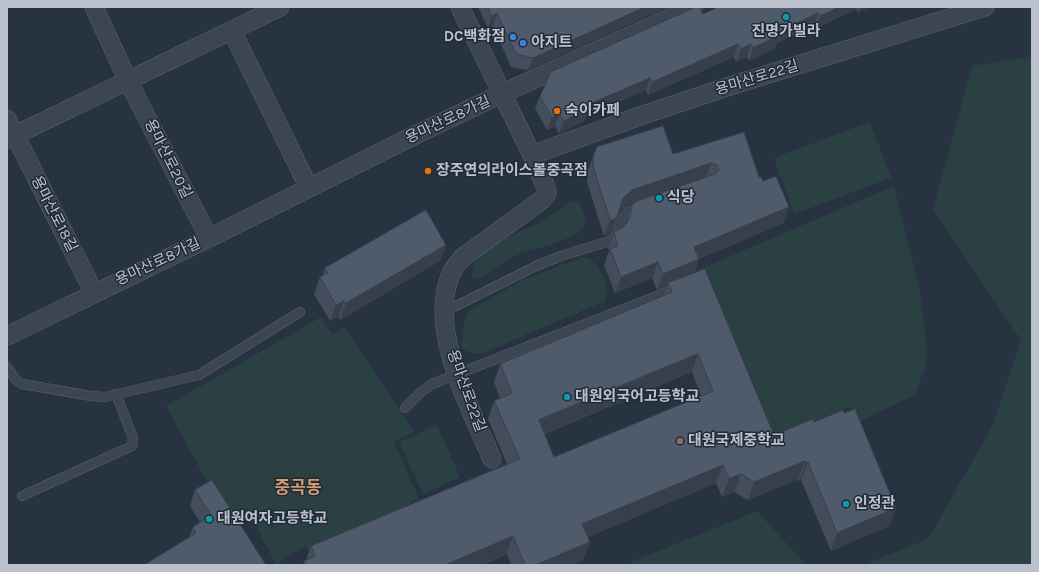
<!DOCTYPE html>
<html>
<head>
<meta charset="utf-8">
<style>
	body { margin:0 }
	#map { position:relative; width:1039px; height:572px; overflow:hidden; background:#283342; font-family:Karla,sans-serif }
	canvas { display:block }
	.frame { position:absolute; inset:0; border:8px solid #bac0cc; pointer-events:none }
</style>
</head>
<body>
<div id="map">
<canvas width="1039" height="572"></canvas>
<div class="frame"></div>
</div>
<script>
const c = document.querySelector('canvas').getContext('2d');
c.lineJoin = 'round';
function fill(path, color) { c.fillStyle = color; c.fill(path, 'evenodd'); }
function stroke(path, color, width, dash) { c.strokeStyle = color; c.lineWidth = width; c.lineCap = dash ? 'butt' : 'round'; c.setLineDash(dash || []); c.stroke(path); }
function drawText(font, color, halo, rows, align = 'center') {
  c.font = font + ' Karla,"Noto Sans KR",sans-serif'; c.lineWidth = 3; c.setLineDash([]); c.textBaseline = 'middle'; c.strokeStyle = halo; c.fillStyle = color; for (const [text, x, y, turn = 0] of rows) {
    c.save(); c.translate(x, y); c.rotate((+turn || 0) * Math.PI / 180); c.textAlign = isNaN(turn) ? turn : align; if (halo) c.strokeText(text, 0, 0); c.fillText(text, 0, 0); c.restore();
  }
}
const green = new Path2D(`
	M 1032,56 L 1032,565 L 863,565 L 928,539 L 992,427 L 1021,340 L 933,209 L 972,66 Z
	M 870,122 L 891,178 L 794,214 L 774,158 Z
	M 894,186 L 919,287 L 926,343 L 927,361 L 925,368 L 914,395 L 858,422 L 850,406 L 771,443 L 698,270 Z
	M 576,201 C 579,203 581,207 583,211 C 587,218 587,223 581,230 C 573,240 529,250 515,256 C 503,261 491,274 481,278 C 478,279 475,278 472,277 C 471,247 513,236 535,225 C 547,218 559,209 571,202 Z
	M 581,258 L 588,258 L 597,265 L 605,281 L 607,292 L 605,301 L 483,353 C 475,354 470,353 463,349 L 461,344 L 463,337 L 464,322 L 467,314 L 472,309 L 525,279 Z
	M 321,317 L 332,335 L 345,327 L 414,432 L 394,441 L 419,499 L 312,556 L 306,546 L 276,564 L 250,515 L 230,524 L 166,406 Z
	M 437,425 L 460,477 L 423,494 L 399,442 Z
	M 757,511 L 806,565 L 624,565 Z`);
const service = new Path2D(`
	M 444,312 L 536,266 L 561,256 L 613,240 L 618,232 L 621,218 L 628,212 L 641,208
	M 7,367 L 15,379 L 22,384 L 91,396 L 105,397 L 199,375 L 300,312
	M 405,408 L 421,392 L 432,384 L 675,289
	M 22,496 L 132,446 L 133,438 L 116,394`);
const minor = new Path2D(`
	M 94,7 L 128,81 L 209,238
	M 460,7 L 532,155 L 547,190 L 547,193 L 542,200 L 463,257 C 459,262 454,267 451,274 C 427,329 471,409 492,459
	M 232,31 L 309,188
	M 7,119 L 94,293
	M 7,139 L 280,7
	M 532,155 L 640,116 L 730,86 L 985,7
	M 7,336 L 209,238 L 409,138 L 501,94 L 694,7`);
const wall = new Path2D(`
	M 478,7 L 668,7 L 528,70 L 511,67 L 493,26 L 488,28 Z
	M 718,7 L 869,7 L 858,13 L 856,9 L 815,29 L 814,25 L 777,43 L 775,48 L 749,61 L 747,57 L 736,62 L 734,57 L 648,95 L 646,90 L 586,116 L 584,121 L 559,134 L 555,126 L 547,130 L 535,108 L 540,96 Z
	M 744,132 L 759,177 L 763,181 L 784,223 L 699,259 L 695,273 L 774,435 L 844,413 L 896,508 L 889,526 L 831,551 L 801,480 L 799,481 L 798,479 L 748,500 L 734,492 L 722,497 L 716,483 L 588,537 L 590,542 L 583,560 L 572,565 L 511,565 L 507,554 L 482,565 L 303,565 L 304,561 L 306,560 L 311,546 L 507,464 L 488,419 L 494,401 L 500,398 L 494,382 L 500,364 L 663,296 L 667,286 L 657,290 L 652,278 L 615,293 L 604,265 L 609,251 L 608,248 L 614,232 L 624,227 L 626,224 L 632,205 L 634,204 L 626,206 L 619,212 L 612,230 L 609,235 L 604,236 L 587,182 L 588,170 L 594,154 L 673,154 ZM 692,372 L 701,396 L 554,457 L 544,434 Z
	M 446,245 L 440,261 L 340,320 L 338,317 L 330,321 L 314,294 L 320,277 L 322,276 L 325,268 Z
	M 195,490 L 266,565 L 189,537 L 193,527 L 200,522 L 190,506 Z`);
const shadedWall = new Path2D(`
	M 645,7 L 668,7 L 528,70 L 533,58 Z
	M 839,7 L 857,7 L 856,9 L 815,29 L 820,16 Z
	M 860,7 L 869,7 L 858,13 Z
	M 497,13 L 493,26 L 488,28 L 492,16 Z
	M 818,13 L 814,25 L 777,43 L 775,48 L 749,61 L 753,48 L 778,32 Z
	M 738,44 L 734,57 L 648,95 L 652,82 Z
	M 751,44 L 747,57 L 736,62 L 741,49 Z
	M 650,78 L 646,90 L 586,116 L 584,121 L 559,134 L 564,121 L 587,105 Z
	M 559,113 L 555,126 L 547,130 L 552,118 Z
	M 711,163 L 705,179 L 626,206 L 617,214 L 623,198 L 632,190 Z
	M 789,207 L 784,223 L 688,263 L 694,247 Z
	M 618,214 L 612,230 L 609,235 L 604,236 L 610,220 Z
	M 446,245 L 440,261 L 340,320 L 346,303 Z
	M 699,259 L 694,276 L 668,283 L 667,286 L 657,290 L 663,274 Z
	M 658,262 L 652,278 L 615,293 L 621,277 Z
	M 344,301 L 338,317 L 330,321 L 336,305 Z
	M 698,354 L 692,372 L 532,438 L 539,420 Z
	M 805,461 L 798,479 L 748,500 L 754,482 Z
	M 808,462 L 801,480 L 799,481 L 806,463 Z
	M 723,465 L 716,483 L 576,542 L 582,524 Z
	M 741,474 L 734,492 L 722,497 L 729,479 Z
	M 896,508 L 889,526 L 831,551 L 837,533 Z
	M 513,536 L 507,554 L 482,565 L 445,565 Z
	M 590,542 L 583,560 L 572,565 L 535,565 Z`);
const building = new Path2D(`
	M 488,7 L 645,7 L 533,58 L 516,54 L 497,13 L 492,16 Z
	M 696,7 L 700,7 L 703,14 L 718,7 L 839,7 L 820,16 L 818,13 L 778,32 L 780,35 L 753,48 L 751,44 L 741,49 L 738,44 L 652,82 L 650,78 L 587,105 L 589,108 L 564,121 L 559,113 L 552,118 L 540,96 L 551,72 Z
	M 663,126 L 673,154 L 744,132 L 759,177 L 761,177 L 763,181 L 776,176 L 789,207 L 694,247 L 699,259 L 663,274 L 658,262 L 621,277 L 610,249 L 618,246 L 614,232 L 624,227 L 630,217 L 632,205 L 637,201 L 715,174 L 719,170 L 717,165 L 711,163 L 632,190 L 623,198 L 618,214 L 615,219 L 610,220 L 593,166 L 594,154 L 597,147 Z
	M 426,210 L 446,245 L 346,303 L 344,301 L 336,305 L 320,277 L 328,273 L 325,268 Z
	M 705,269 L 774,435 L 813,419 L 814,422 L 843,410 L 844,413 L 855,409 L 896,508 L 837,533 L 808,462 L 806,463 L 805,461 L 754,482 L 741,474 L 729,479 L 723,465 L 582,524 L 590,542 L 535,565 L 525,565 L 513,536 L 445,565 L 306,565 L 304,561 L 315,556 L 311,546 L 520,459 L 494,401 L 512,393 L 500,364 L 672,292 L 668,283 ZM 698,354 L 713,391 L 554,457 L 539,420 Z
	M 212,480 L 266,565 L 144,565 L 196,533 L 193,527 L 211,515 L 195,490 Z`);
const markers = [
	[786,17,4,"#0f9aa8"],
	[513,37,4,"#3f7fe0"],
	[523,43,4,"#3f7fe0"],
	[557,111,4,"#e8710a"],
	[428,171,4,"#e8710a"],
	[659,198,4,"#0f9aa8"],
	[567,397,4,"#0f9aa8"],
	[680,441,4,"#8d6e63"],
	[846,504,4,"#0f9aa8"],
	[209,519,4,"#0f9aa8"]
];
const poiNames = [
	["진명가빌라",786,32,"center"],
	["DC백화점",505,37,"right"],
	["아지트",531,43],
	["숙이카페",565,111],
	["장주연의라이스볼중곡점",436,171],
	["식당",667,198],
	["대원외국어고등학교",575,397],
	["대원국제중학교",688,441],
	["인정관",854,504],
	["대원여자고등학교",217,519]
];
const streetNames = [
	["용마산로22길",757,78,-17],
	["용마산로8가길",448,120,-25],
	["용마산로20길",168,159,63],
	["용마산로18길",54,214,63],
	["용마산로8가길",158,262,-25],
	["용마산로22길",466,391,70]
];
const quarterNames = [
	["중곡동",298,488]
];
fill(green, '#2a4043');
stroke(service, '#5b636f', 10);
stroke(minor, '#5b636f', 19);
stroke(service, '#3c4552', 9);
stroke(minor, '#3c4552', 18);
fill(wall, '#444d5c');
fill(shadedWall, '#373f4b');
fill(building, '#4f5a6b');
stroke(building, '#373f4b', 1);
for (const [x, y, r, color] of markers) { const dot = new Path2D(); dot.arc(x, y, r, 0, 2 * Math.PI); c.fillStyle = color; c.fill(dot); stroke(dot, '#212a37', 1.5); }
drawText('bold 15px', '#bac0cc', '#212a37', poiNames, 'left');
drawText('15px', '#bac0cc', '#212a37', streetNames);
drawText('bold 17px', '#d29c6e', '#212a37', quarterNames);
</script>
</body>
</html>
